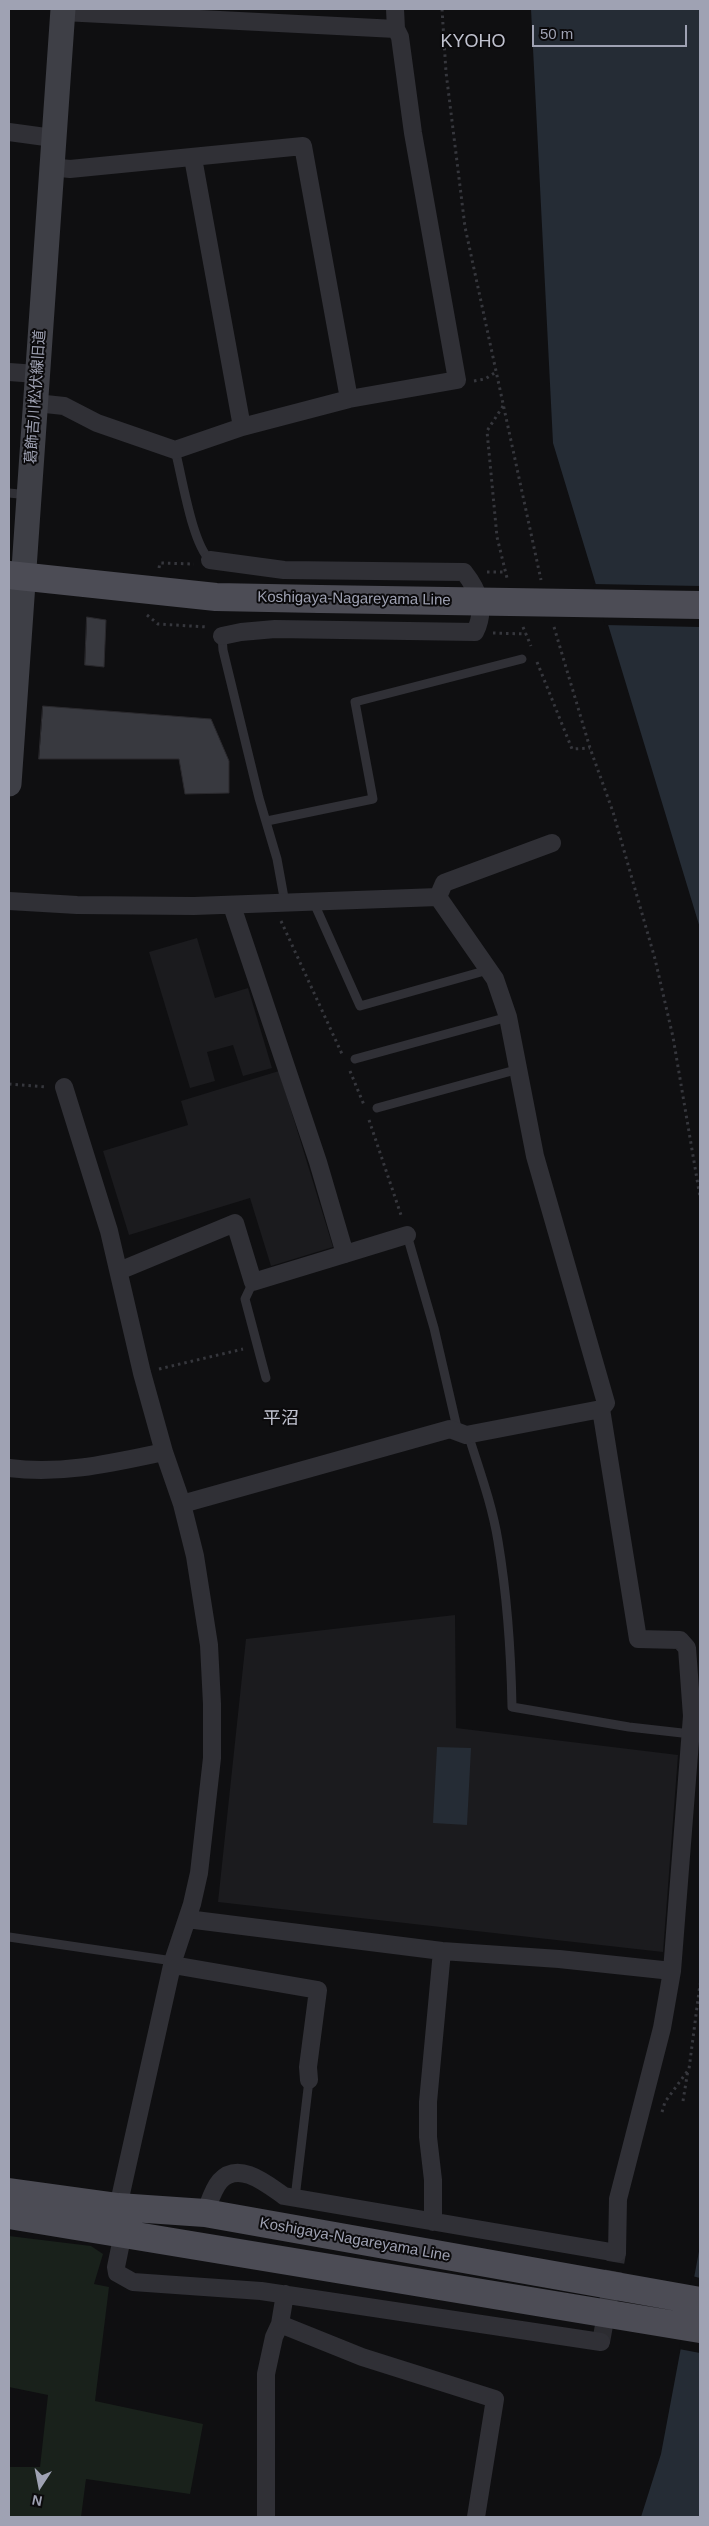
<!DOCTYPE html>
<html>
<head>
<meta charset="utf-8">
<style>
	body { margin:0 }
	#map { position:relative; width:709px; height:2526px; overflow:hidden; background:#0f0f11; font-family:Arial,sans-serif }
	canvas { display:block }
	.frame { position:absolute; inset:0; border:10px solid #9fa2b3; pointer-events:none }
	.north { position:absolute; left:15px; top:2461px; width:50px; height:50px; -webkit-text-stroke:4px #0b0a0c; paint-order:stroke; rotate:191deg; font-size:14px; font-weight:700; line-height:20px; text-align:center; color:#9fa2b3 }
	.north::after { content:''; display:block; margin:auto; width:18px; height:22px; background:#9fa2b3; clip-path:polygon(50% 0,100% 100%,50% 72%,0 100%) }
	.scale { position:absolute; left:532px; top:25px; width:155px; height:22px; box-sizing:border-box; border:2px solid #9fa2b3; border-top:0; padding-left:6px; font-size:15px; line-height:18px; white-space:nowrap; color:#9fa2b3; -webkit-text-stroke:4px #0b0a0c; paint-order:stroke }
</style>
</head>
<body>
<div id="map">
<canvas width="709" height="2526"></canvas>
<div class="frame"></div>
<div class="north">N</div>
<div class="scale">50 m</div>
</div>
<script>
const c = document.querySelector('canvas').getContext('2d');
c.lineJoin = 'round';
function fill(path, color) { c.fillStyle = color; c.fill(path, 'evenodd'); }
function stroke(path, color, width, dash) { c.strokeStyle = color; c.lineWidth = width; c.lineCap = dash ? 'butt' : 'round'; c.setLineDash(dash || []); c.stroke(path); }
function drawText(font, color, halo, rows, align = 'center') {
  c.font = font + ' Arial,"Noto Sans JP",sans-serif'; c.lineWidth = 4; c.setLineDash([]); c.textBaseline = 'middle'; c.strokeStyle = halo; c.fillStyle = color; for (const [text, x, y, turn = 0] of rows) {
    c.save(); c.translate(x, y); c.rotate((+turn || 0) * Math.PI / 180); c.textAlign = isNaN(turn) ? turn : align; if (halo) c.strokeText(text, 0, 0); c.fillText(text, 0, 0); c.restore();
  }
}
const built = new Path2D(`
	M 197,938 L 215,998 L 248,988 L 272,1068 L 243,1076 L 233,1045 L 207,1052 L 215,1081 L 190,1088 L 149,952 Z
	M 279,1071 L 333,1247 L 271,1266 L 250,1198 L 129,1235 L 103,1151 L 188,1125 L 181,1101 Z
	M 455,1615 L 456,1728 L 678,1755 L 663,1952 L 218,1902 L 246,1639 Z`);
const green = new Path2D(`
	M 9,2236 L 91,2246 L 103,2254 L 94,2284 L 109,2287 L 95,2401 L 203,2424 L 190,2494 L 86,2479 L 81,2517 L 9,2517 L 9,2467 L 40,2467 L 48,2395 L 9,2387 Z`);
const water = new Path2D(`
	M 531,9 L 700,9 L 700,928 L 553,443 Z
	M 437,1747 L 471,1748 L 467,1825 L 433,1823 Z
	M 700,2246 L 700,2517 L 641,2517 L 661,2454 Z`);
const pier = new Path2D(`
	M 593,584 L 700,586 L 700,627 L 605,625 Z
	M 692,2276 L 700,2278 L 700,2353 L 679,2349 Z`);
const building = new Path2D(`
	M 87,617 L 106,620 L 104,667 L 85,665 Z
	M 43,706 L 211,719 L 229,761 L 229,793 L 185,794 L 179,759 L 39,759 Z`);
const streetTunnel = new Path2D(`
	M 601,2342 L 617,2253`);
const path = new Path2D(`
	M 442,9 L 446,72 L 465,227 L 541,580
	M 474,381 L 485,379 L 496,372
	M 503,406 L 487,431 L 497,537 L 507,578
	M 159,568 L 160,563 L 194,564
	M 487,572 L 505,572
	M 147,615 L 158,624 L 207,627
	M 523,627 L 531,646
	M 554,627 L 590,748 L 613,812 L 655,959 L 673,1037 L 700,1197
	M 493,633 L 526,634
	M 537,662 L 572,749 L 590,748
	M 281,921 L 342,1054
	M 350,1071 L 364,1105
	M 9,1084 L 46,1087
	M 369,1120 L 402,1218
	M 159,1369 L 243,1349
	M 683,2101 L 688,2070
	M 662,2112 L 665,2102 L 689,2069 L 700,1984`);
const lane = new Path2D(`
	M 175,450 C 182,476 192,544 210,560
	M 9,493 L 29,495
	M 222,636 L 223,650 L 259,798 L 277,859 L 285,903
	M 267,821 L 373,799 L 355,702 L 522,659
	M 314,903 L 360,1006 L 488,970
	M 355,1059 L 508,1017
	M 377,1108 L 519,1069
	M 407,1235 L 434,1328 L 458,1432
	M 253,1282 L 245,1299 L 266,1378
	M 468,1434 C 479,1469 492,1504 498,1541 C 507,1595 511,1652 512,1707 L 629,1727 L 691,1734
	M 9,1937 L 173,1961
	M 295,2198 L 309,2080`);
const street = new Path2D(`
	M 395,9 L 396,29
	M 9,132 L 53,138
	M 193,158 L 242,427
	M 51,167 L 70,169 L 303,146 L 349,399
	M 9,372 L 37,374
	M 36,403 L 64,406 L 97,423 L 175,450 L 242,427 L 349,399 L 457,380 L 413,133 L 400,37 L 396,29 L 63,12
	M 210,560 L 284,570 L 464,572 C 479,591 486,610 475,632 L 275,629 L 241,632 L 222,636
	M 438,897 L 444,883 L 552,843
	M 9,901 L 77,905 L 194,906 L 438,897 L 495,979 L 508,1017 L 535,1156 L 606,1403 L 601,1409 L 466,1435 L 450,1429 L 182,1504
	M 232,906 L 318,1162 L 345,1254 L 407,1235
	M 64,1087 L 109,1231 L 142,1373 L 164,1452 L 182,1504 L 195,1556 L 209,1645 L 212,1704 L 212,1758 L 199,1873 L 192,1904 L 173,1961 L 118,2207
	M 119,1271 L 235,1223 L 253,1282 L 345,1254
	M 9,1468 C 62,1475 112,1463 164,1452
	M 187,1919 L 442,1951 L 559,1959 L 672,1971
	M 173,1965 L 318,1990 L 308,2067 L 309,2080
	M 205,2213 C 209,2203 213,2189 220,2181 C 239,2160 268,2185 284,2196 L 617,2253 L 618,2199 L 662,2028 L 672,1971 L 692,1716 L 687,1648 L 680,1640 L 638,1639 L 601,1409
	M 433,2222 L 433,2180 L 428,2137 L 428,2102 L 442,1951
	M 123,2233 L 116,2267 L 117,2273 L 133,2282 L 261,2291 L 601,2342
	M 285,2294 L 280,2324 L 362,2357 L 495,2399 L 476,2517
	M 266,2517 L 266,2374 L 274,2337 L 280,2324`);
const secondary = new Path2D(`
	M 9,784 L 63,9`);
const primary = new Path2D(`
	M 9,575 L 216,597 L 320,599
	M 9,2192 L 118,2207 L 205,2213 L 700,2301
	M 9,2215 L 700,2329`);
const primaryBridge = new Path2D(`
	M 320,599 L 700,605`);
const streetNames = [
	["葛飾吉川松伏線旧道",36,397,-86],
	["Koshigaya-Nagareyama Line",354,599,1],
	["Koshigaya-Nagareyama Line",355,2240,10]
];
const quarterNames = [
	["KYOHO",473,42],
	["平沼",281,1419]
];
fill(built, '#1b1b1e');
fill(green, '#19211b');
fill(water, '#252c35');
fill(pier, '#0f0f11');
fill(building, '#38393f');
stroke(building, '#2a292d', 1);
stroke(streetTunnel, '#2c2c31', 18, [18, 9]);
stroke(path, '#36373d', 3, [2.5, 4]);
stroke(lane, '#303036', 9);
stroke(street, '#303036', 18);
stroke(secondary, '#3e3f46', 25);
stroke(primary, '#4c4c55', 28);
stroke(primaryBridge, '#4c4c55', 28);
drawText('15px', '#9fa2b3', '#0b0a0c', streetNames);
drawText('18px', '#c0c2cf', '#0b0a0c', quarterNames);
</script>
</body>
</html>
